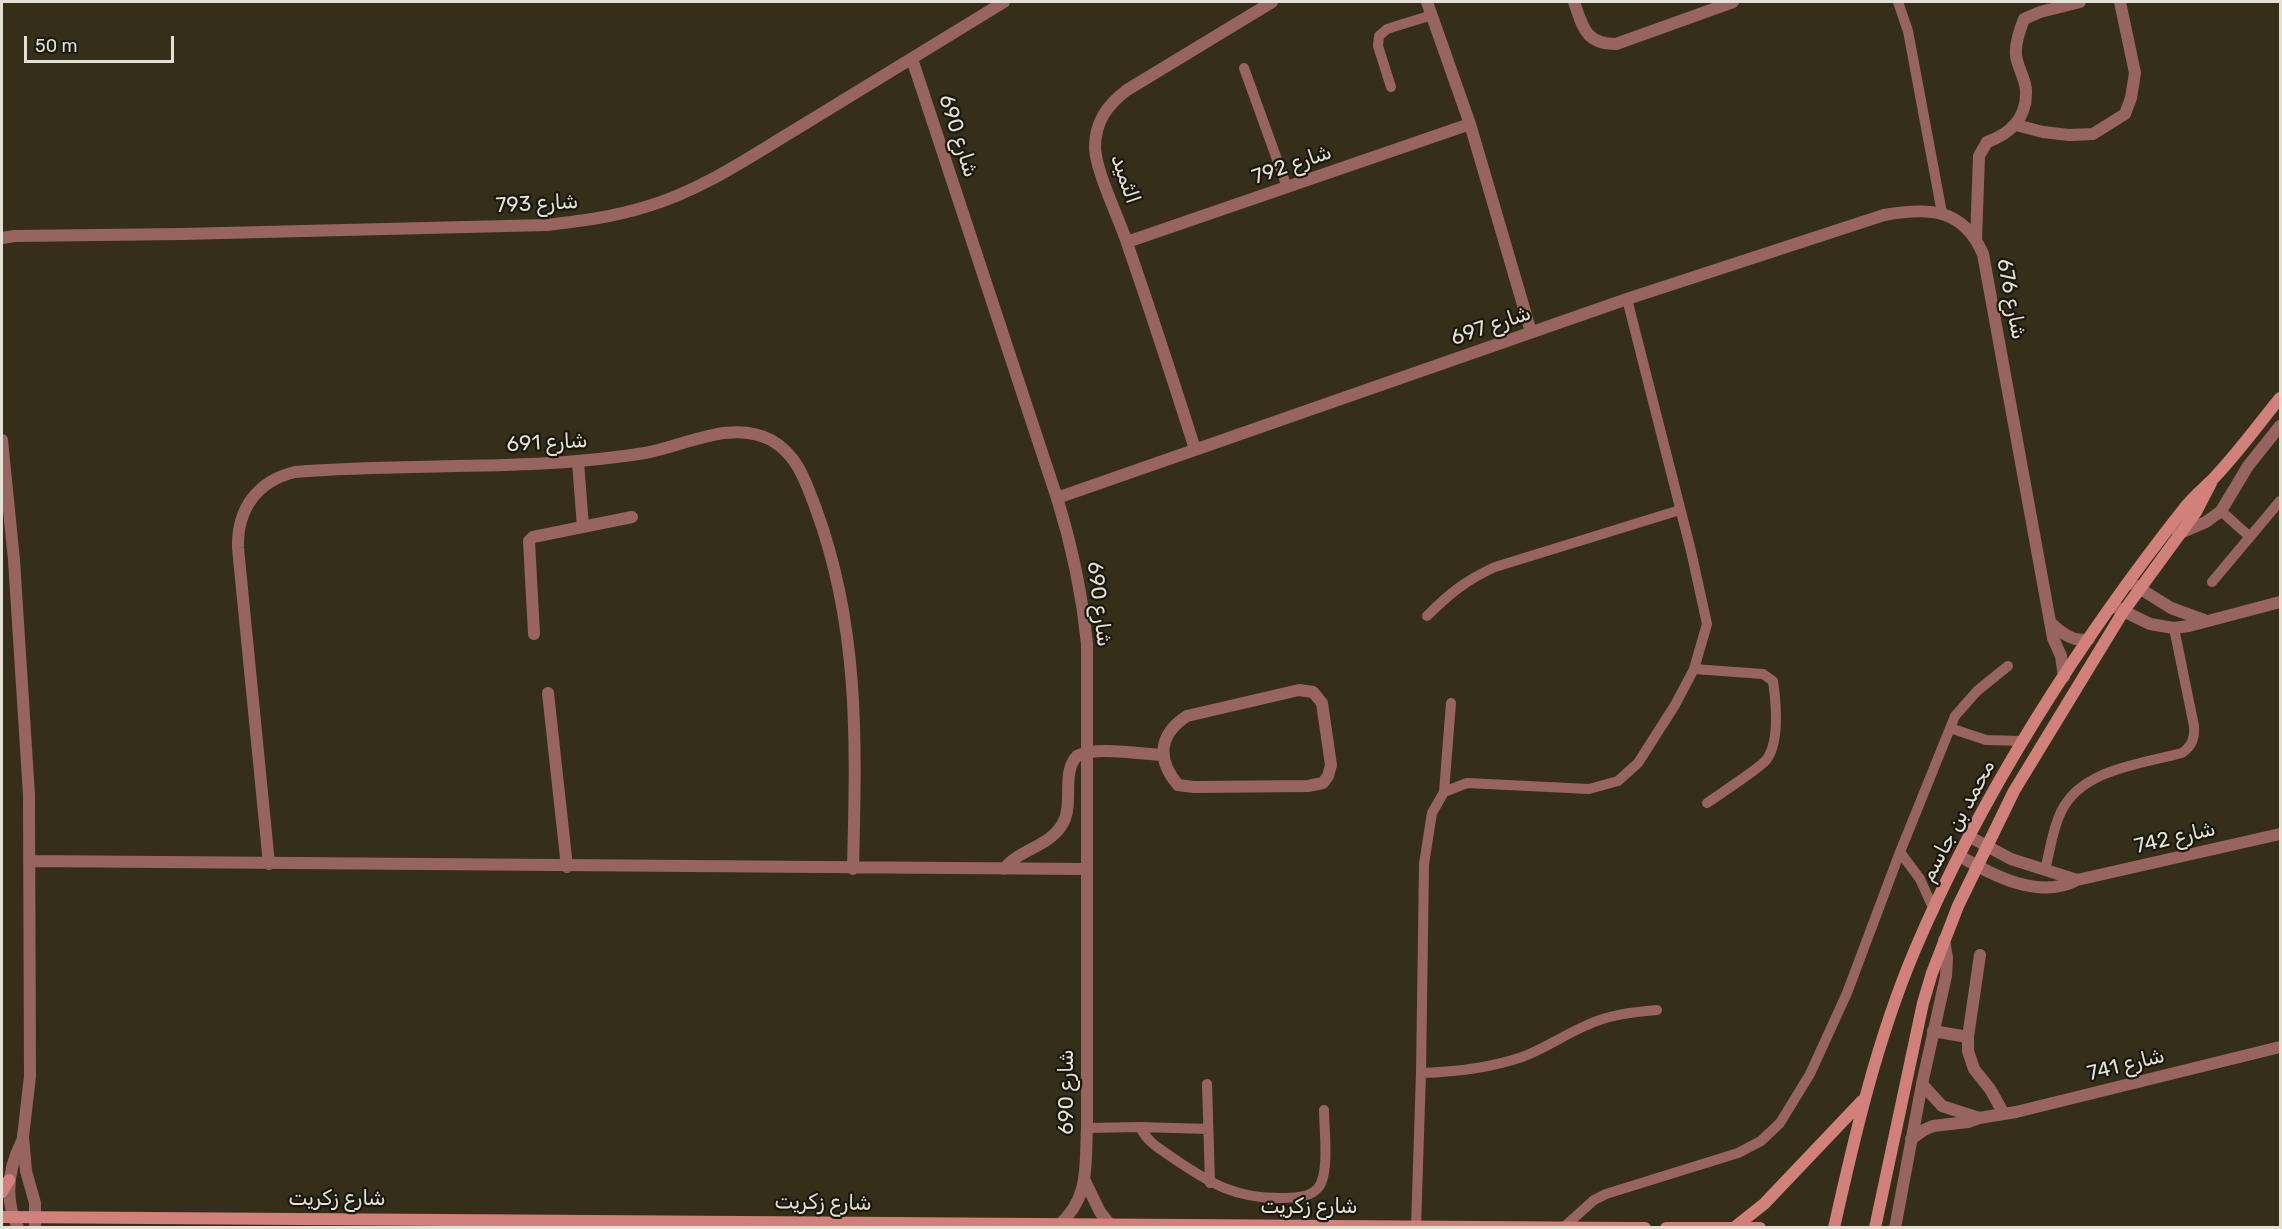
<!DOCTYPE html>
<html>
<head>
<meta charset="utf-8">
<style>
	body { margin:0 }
	#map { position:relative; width:2282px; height:1229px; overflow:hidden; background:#352f1a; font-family:Rubik,sans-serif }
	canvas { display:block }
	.frame { position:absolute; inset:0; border:3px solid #e4e0d4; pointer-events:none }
	.scale { position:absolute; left:24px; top:36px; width:150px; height:27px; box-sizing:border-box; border:3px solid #e4e0d4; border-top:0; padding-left:8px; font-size:18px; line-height:21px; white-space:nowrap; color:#e4e0d4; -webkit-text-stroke:4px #1a170e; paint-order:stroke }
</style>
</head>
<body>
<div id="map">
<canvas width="2282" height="1229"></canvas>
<div class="frame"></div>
<div class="scale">50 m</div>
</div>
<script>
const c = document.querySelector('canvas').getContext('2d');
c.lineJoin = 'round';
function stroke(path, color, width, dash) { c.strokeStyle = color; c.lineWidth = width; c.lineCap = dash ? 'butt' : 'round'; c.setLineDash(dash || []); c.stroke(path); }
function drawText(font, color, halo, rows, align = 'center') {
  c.font = font + ' Rubik,Vazirmatn,sans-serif'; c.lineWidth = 4.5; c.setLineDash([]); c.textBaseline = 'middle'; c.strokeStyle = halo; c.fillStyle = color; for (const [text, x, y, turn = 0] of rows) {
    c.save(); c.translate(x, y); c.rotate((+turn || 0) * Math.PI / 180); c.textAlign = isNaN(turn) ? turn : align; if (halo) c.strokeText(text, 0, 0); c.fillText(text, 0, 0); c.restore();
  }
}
const lane = new Path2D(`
	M 1898,2 L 1908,31 L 1942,213
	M 1244,68 L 1287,187
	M 1391,87 L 1378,46 L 1379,36 L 1387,29 L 1432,15
	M 2221,511 L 2250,537
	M 2212,582 L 2280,501
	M 1427,616 C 1449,594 1466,580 1495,567 L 1680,510
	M 1694,669 L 1763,674 L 1773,681 C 1776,702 1780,740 1767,759 C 1762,767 1718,795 1707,803
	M 1950,728 L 1986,740 L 2023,741
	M 1444,792 L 1467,783 L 1589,789 L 1618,781 L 1638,763 L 1675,705 L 1694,669 L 1707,624 L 1691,551 L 1627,299
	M 1900,852 L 1920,879 L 1934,910
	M 2045,870 C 2050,851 2052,830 2061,812 C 2081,769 2141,764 2182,753 C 2192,746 2195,738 2194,726 L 2174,628
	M 1421,1073 C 1455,1072 1490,1068 1522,1057 C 1544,1049 1564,1035 1585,1026 C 1607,1015 1633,1012 1657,1010
	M 1207,1084 L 1210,1183
	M 1140,1127 L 1208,1129
	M 1087,1128 L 1140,1127 C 1148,1143 1159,1148 1173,1158 C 1211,1184 1236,1199 1284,1198 C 1296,1197 1309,1198 1318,1188 C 1330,1174 1324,1129 1324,1110
	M 1416,1227 L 1421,1073 L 1424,864 L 1432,813 L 1444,792 L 1451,703
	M 1564,1227 L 1594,1200 L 1606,1194 L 1738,1153 L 1761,1141 L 1780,1123 L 1810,1074 L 1847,993 L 1900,852 L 1955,716 L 1977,691 L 2008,666`);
const street = new Path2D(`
	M 1427,2 L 1470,124 L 1531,332
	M 1574,2 C 1583,27 1585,44 1616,44 L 1733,2
	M 912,59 L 1057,498 C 1072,546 1082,593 1087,644 L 1087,1128 C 1085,1167 1090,1198 1058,1226
	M 2016,125 L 2043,132 L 2069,135 L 2093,134 L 2125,114 L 2131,98 L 2135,73 L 2120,2
	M 2,238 L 15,236 L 182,234 L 547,225 C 580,221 613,217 645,207 C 701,191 749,157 798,128 C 867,86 936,44 1004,2
	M 1976,240 L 1979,156 L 1987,142 C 2010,134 2027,118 2026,91 C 2026,79 2017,67 2016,55 C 2015,44 2020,29 2024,19 L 2040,12 L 2080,2
	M 1127,242 L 1470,124
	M 2,440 L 14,560 L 29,795 L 30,1076 L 23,1137 L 26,1171 L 35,1203 L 35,1228
	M 1195,449 C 1173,380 1151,312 1127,243 C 1119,218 1096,172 1095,148 C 1095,122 1107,105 1127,90 L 1272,2
	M 578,462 L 583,527
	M 1057,498 L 1627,299 L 1884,215 C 1929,207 1963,208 1983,254 L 2053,638 L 2061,656 L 2064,677
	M 2178,534 L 2206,522 L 2221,511 L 2248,466 L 2280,426
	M 2131,583 L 2171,608 L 2204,620
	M 2115,607 L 2150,624 L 2174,628 L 2189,626 L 2280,602
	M 2051,623 C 2061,633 2074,643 2089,639
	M 534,634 L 529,541 L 533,537 L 632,517
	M 1299,690 L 1313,692 L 1322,703 L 1331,765 L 1328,776 L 1323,783 L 1308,786 L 1194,787 L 1178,785 C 1156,759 1159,734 1187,716 Z
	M 548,693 L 567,867
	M 1970,837 L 2011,859 L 2077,880
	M 1960,856 C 1993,876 2040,900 2077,880 L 2280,834
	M 29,861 L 1087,869
	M 269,864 L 238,548 C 237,509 257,481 295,472 C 411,462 529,472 645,453 C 685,446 731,419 771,440 C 798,455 806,483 816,509 C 860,629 856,744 853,869
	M 1004,869 C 1019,849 1050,847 1063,823 C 1074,803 1061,773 1077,756 C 1095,746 1141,754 1162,755
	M 1980,955 L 1968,1037 L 1968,1051 L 1974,1069 L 1990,1089 L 2004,1114
	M 1933,1031 L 1968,1037
	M 1922,1084 L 1942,1106 L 1979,1118
	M 1911,1139 L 1924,1130 L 1933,1126 L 1968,1122 L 1979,1118 L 2016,1112 L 2280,1047
	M 1085,1181 L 1100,1212 L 1111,1226
	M 18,1228 C 4,1199 8,1169 22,1141
	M 1895,1228 L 1922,1084 L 1946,976 L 1947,958 L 1944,940`);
const secondary = new Path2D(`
	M 2,1192 L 9,1180
	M 2,1217 C 549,1221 1097,1226 1645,1228
	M 1735,1227 L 1764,1204 L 1862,1101
	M 1666,1228 L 1760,1228
	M 1834,1228 C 1855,1134 1877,1040 1914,952 C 1981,794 2080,640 2186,506 C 2194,496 2204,488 2213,479 C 2237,454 2258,425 2280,398
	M 1875,1228 L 1923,1003 L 1932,973 L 1958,906 L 2014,791 L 2123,612 L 2196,512 L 2211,483`);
const streetNames = [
	["شارع 690",958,136,72],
	["شارع 792",1292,165,-19],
	["الثميد",1125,179,71],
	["شارع 793",537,204,-3],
	["شارع 676",2011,299,79],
	["شارع 697",1491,326,-19],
	["شارع 691",547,443,-3],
	["شارع 690",1099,604,83],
	["محمد بن جاسم",1958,821,-62],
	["شارع 742",2175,838,-13],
	["شارع 741",2126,1065,-14],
	["شارع 690",1067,1092,-90],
	["شارع زكريت",337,1199],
	["شارع زكريت",823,1203,1],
	["شارع زكريت",1309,1207]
];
stroke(lane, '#986460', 10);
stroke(street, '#986460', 12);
stroke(secondary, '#d2807b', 12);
drawText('21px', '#e4e0d4', '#1a170e', streetNames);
</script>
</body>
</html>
